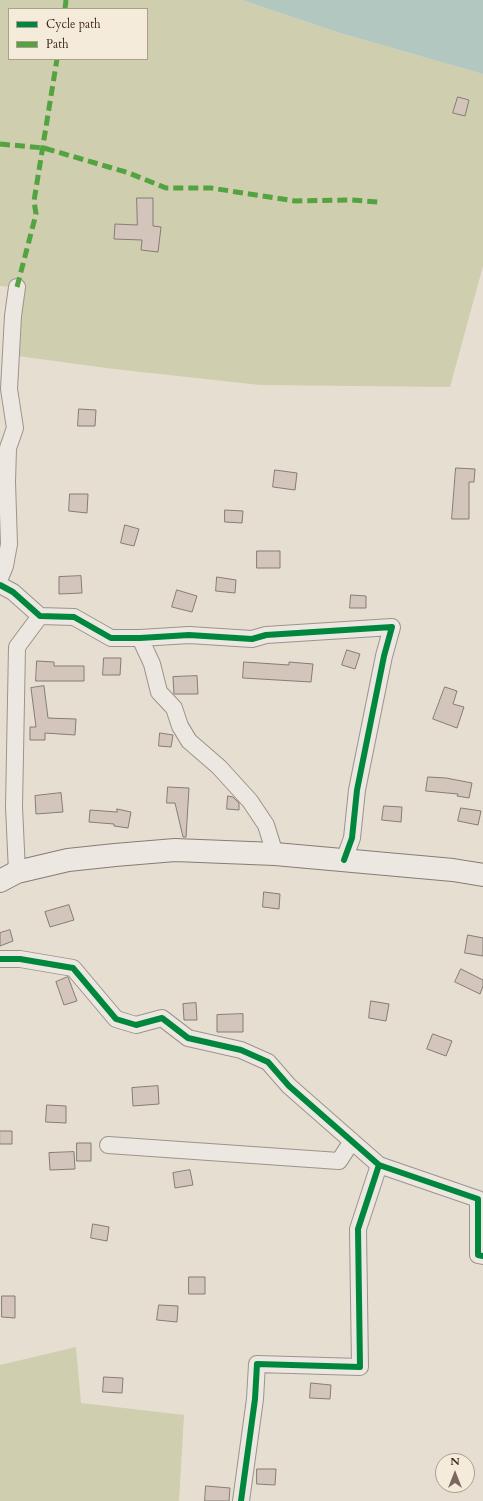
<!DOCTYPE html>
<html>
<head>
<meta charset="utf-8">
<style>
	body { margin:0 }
	#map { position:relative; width:483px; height:1501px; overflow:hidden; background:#e6ded1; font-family:Cardo,serif }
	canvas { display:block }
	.legend { position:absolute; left:8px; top:8px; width:140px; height:52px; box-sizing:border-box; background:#f5ebdb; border:1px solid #ad9d8f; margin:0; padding:5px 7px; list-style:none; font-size:12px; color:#40271e }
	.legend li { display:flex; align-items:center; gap:8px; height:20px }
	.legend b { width:20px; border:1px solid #ad9d8f }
	.north { position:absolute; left:435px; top:1453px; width:40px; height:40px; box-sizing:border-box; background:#f5ebdb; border:1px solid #ad9d8f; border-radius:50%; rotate:0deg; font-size:11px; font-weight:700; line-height:16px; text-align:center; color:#40271e }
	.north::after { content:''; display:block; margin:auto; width:14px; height:18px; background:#7a675d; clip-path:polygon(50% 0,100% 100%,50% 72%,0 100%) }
</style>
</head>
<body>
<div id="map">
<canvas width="483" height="1501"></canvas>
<ul class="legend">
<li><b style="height:5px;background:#00873e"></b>Cycle path</li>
<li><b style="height:5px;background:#54a341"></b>Path</li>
</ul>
<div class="north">N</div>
</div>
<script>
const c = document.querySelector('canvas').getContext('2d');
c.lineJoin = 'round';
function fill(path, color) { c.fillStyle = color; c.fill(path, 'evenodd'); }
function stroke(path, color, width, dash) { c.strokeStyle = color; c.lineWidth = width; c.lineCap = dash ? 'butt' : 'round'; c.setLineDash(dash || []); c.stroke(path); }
const green = new Path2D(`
	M 0,0 L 242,0 L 340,33 L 483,74 L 483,266 L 450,387 L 260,385 L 114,369 L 10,355 L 17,287 L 0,286 ZM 9,9 L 147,9 L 147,59 L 9,59 Z
	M 76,1347 L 81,1403 L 184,1415 L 179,1501 L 0,1501 L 0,1365 Z`);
const water = new Path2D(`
	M 242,0 L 483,0 L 483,74 L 340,33 Z`);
const building = new Path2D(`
	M 458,97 L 469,100 L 465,116 L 453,113 Z
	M 137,198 L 153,198 L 153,226 L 161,227 L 158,252 L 141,250 L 142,240 L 114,239 L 115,224 L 137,225 Z
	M 79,409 L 96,410 L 95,426 L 78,426 Z
	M 456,468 L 475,469 L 474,482 L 469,482 L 469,519 L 452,519 Z
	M 275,470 L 297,473 L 295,490 L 273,487 Z
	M 70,494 L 88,494 L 87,513 L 69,511 Z
	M 225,510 L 243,511 L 242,523 L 225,522 Z
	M 125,525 L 139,529 L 134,546 L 121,543 Z
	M 257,551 L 280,551 L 280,568 L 257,568 Z
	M 81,576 L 82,593 L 59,594 L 59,577 Z
	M 217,577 L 236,580 L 235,593 L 216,591 Z
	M 177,590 L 197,596 L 192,612 L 172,607 Z
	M 351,595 L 366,596 L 366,608 L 350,608 Z
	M 347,650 L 360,654 L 355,669 L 342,665 Z
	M 104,658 L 121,658 L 120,675 L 103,675 Z
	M 37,661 L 54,662 L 54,666 L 84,666 L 84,681 L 36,681 Z
	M 244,662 L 289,665 L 289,662 L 313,664 L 311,682 L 243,678 Z
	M 197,676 L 198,694 L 174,694 L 173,677 Z
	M 44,686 L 48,718 L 76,719 L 75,735 L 45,733 L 45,740 L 30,740 L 30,727 L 36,727 L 31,688 Z
	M 445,687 L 457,691 L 453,704 L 464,707 L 457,728 L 433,719 Z
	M 160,733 L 173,735 L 171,747 L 159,746 Z
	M 428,777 L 446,778 L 472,783 L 469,798 L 457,796 L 458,794 L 426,791 Z
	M 168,787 L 189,788 L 186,837 L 183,837 L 175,803 L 167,803 Z
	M 61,793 L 63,812 L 36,814 L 35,796 Z
	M 228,796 L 233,797 L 239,803 L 239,810 L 227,809 Z
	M 384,806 L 402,807 L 401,822 L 382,820 Z
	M 461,808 L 481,811 L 478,825 L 458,821 Z
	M 117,809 L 131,812 L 128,828 L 114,826 L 114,824 L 89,822 L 90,810 L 117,812 Z
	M 264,892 L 280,894 L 279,909 L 263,907 Z
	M 69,905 L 74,920 L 50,927 L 45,912 Z
	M 10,930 L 13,941 L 0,946 L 0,933 Z
	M 468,935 L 483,938 L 483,956 L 465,953 Z
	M 461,969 L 483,980 L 483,986 L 480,994 L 455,982 Z
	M 68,977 L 77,1001 L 64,1005 L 56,982 Z
	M 371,1001 L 389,1004 L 386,1021 L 369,1018 Z
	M 196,1003 L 197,1020 L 184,1020 L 183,1004 Z
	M 243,1014 L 243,1032 L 217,1032 L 217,1015 Z
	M 433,1034 L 452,1041 L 446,1056 L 427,1049 Z
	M 158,1086 L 159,1104 L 133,1106 L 132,1088 Z
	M 47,1105 L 66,1106 L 66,1123 L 46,1122 Z
	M 0,1131 L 12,1131 L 12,1144 L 0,1144 Z
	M 77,1143 L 91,1143 L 91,1161 L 77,1161 Z
	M 74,1152 L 75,1169 L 50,1170 L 49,1153 Z
	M 190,1170 L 193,1185 L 175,1188 L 173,1173 Z
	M 93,1224 L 109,1227 L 107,1241 L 91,1238 Z
	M 189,1277 L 205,1277 L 205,1294 L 189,1294 Z
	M 2,1296 L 15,1296 L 15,1318 L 2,1317 Z
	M 159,1305 L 178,1306 L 177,1322 L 157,1320 Z
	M 104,1377 L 123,1378 L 122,1393 L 103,1392 Z
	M 311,1383 L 331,1385 L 330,1399 L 310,1398 Z
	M 257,1469 L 276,1469 L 275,1485 L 257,1484 Z
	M 206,1486 L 230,1488 L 229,1501 L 205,1501 Z`);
const minor = new Path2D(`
	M 0,578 L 5,566 L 9,544 L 7,482 L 8,448 L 15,428 L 9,389 L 13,316 L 17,287
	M 0,585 L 13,592 L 40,616 L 74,617 L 111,638 L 140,638 L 189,635 L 252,639 L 266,635 L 392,627 L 384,656 L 357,790 L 352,838 L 344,860
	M 140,638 L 152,664 L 159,692 L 174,708 L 180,726 L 189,741 L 219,767 L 250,801 L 266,825 L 275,854
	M 17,872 L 14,807 L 17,647 L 40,616
	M 0,959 L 20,959 L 73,968 L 116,1019 L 136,1025 L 162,1018 L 188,1038 L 241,1050 L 268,1062 L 289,1086 L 379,1165 L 478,1199 L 478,1255 L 483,1256
	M 108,1145 L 339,1161 L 352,1141
	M 241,1501 L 255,1399 L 257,1364 L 360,1367 L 358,1229 L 379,1165`);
const secondary = new Path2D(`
	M 0,881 L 17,872 L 68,860 L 115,855 L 175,850 L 275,854 L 453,870 L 483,875`);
const quiet = new Path2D(`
	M 65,9 L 66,0
	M 0,144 L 44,148 L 129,173 L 166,188 L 211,188 L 295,201 L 352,200 L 378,202
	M 17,287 L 36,214 L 34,201 L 57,59`);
const cycleway = new Path2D(`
	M 0,585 L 13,592 L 40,616 L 74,617 L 111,638 L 140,638 L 189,635 L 252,639 L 266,635 L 392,627 L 384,656 L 357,790 L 352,838 L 344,860
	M 0,959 L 20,959 L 73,968 L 116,1019 L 136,1025 L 162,1018 L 188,1038 L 241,1050 L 268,1062 L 289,1086 L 379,1165 L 478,1199 L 478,1255 L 483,1256
	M 241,1501 L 255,1399 L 257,1364 L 360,1367 L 358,1229 L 379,1165`);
fill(green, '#cfceaf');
fill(water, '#b1c7c0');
fill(building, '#d4c5bc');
stroke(building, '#857c75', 1);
stroke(minor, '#9c948c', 18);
stroke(secondary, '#857c75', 24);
stroke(minor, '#ece7e0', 16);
stroke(secondary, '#ece7e0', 22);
stroke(quiet, '#54a341', 5, [10, 5]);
stroke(cycleway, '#00873e', 6);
</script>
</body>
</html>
